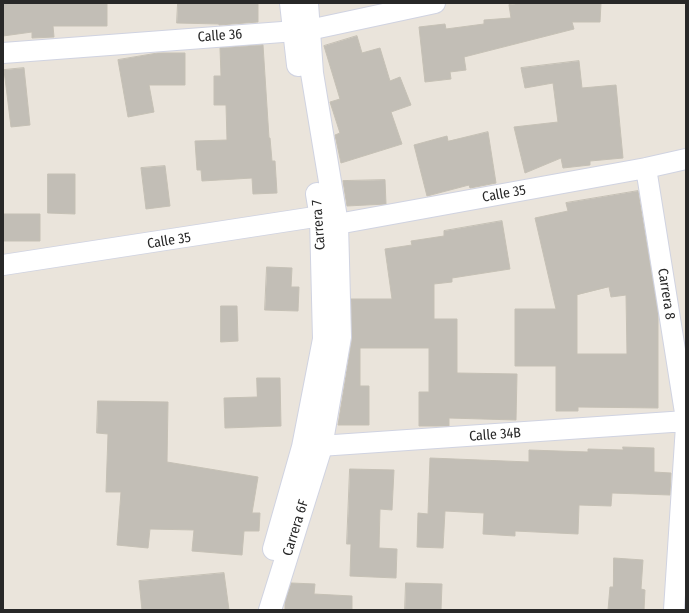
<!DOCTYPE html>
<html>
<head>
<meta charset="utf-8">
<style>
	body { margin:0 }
	#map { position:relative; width:689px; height:613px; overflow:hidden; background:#eae4db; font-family:"Fira Sans Condensed",sans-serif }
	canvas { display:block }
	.frame { position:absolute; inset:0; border:4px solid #282828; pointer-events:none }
</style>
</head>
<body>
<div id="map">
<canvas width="689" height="613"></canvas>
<div class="frame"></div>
</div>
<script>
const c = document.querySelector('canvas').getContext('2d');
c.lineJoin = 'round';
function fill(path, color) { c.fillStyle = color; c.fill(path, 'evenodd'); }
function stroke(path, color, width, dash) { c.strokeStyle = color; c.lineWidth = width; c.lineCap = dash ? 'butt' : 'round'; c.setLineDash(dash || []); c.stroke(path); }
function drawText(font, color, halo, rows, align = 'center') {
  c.font = font + ' "Fira Sans Condensed",sans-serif'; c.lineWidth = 4; c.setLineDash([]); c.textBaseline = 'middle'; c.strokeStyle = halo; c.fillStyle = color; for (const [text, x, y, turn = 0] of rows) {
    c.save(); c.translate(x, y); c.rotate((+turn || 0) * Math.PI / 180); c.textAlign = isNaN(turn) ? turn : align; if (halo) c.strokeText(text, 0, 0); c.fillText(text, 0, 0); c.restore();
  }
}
const building = new Path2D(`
	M 3,3 L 107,3 L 107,26 L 53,26 L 54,37 L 32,38 L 32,32 L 3,36 Z
	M 178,3 L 258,3 L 258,22 L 219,25 L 219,24 L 177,23 Z
	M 522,3 L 601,3 L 600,22 L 572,22 L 574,29 L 464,57 L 466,70 L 450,72 L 451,79 L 425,82 L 419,27 L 445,24 L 446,29 L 484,24 L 484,20 L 511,18 L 509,5 Z
	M 357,36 L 362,53 L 380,48 L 390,81 L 400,77 L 411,105 L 391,112 L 402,144 L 341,163 L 335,135 L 340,133 L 330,102 L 340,99 L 324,46 Z
	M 263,45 L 269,138 L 270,138 L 272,161 L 275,161 L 277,193 L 253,194 L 252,178 L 202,181 L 201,170 L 197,170 L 195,141 L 227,140 L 226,105 L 214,105 L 214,76 L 221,76 L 220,48 Z
	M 158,53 L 185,53 L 185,85 L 149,85 L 154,112 L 128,117 L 118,60 Z
	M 579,61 L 582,88 L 616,85 L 623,158 L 590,161 L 590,165 L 563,168 L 561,158 L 525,173 L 514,127 L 558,122 L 553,83 L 525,88 L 521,68 Z
	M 24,68 L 30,125 L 11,127 L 4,70 Z
	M 488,132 L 496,183 L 470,188 L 469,185 L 427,196 L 414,145 L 447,136 L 448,141 Z
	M 165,166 L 170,206 L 146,209 L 141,168 Z
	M 48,174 L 75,174 L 75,214 L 48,213 Z
	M 385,180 L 386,204 L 347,206 L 343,181 Z
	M 638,191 L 658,313 L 658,408 L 578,407 L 578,411 L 556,411 L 556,366 L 515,366 L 515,309 L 556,309 L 535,218 L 568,211 L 566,203 ZM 609,287 L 611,297 L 626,295 L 627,354 L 577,354 L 577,295 Z
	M 3,214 L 40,214 L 40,241 L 3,241 Z
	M 502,221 L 510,269 L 452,278 L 452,282 L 434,284 L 434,319 L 457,319 L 457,373 L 517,374 L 516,420 L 449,418 L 449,426 L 419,426 L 419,392 L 429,392 L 429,348 L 360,348 L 360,386 L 369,386 L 369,425 L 338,425 L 352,339 L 351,299 L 392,299 L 385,249 L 412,245 L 411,241 L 444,236 L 444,231 Z
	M 267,267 L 292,268 L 291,287 L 299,287 L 298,311 L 265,310 Z
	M 221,306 L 237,306 L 238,341 L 221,342 Z
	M 257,378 L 280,378 L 281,426 L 225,428 L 224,398 L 257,397 Z
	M 98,401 L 168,402 L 167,462 L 258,477 L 252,513 L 260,513 L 259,531 L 244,531 L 242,555 L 192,551 L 194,530 L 150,529 L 148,548 L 117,545 L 121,492 L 106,492 L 108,434 L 97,433 Z
	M 623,447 L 654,448 L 654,472 L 671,473 L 670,495 L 612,493 L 611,506 L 579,505 L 578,534 L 515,531 L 515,536 L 483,534 L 484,513 L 445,511 L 443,548 L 417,547 L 418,513 L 428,514 L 430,458 L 529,462 L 529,450 L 588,452 L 588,449 L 623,450 Z
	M 350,469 L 394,470 L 392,510 L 380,509 L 379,548 L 397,549 L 396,578 L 350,576 L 351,544 L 347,544 Z
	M 614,558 L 643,560 L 641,589 L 645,590 L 644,610 L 608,610 L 610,587 L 613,587 Z
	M 224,573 L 229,610 L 142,610 L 139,581 Z
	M 291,583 L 315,584 L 314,594 L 352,596 L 352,610 L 285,610 L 285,602 Z
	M 406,583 L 442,584 L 441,610 L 405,610 Z`);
const street = new Path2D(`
	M 3,53 L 309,30 L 435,3
	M 646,168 L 686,419
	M 321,227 L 646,168 L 686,159
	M 3,265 L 334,214
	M 305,447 L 686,421
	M 674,610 L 686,426`);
const secondary = new Path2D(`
	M 291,3 L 298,65
	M 274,549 L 303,447 L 324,339 L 321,218 L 317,194
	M 270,610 L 321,447 L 340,337 L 337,224 L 312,73 L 307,3`);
const streetNames = [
	["Calle 36",220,36,-4],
	["Calle 35",504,194,-10],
	["Carrera 7",319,225,-94],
	["Calle 35",169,241,-9],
	["Carrera 8",666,294,81],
	["Calle 34B",495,435,-4],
	["Carrera 6F",296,528,-73]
];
fill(building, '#c2beb6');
stroke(building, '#c5c0b5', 1);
stroke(street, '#d0d3e1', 22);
stroke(secondary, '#d0d3e1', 24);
stroke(street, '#fff', 20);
stroke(secondary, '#fff', 22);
drawText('14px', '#282828', '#fff', streetNames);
</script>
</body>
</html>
